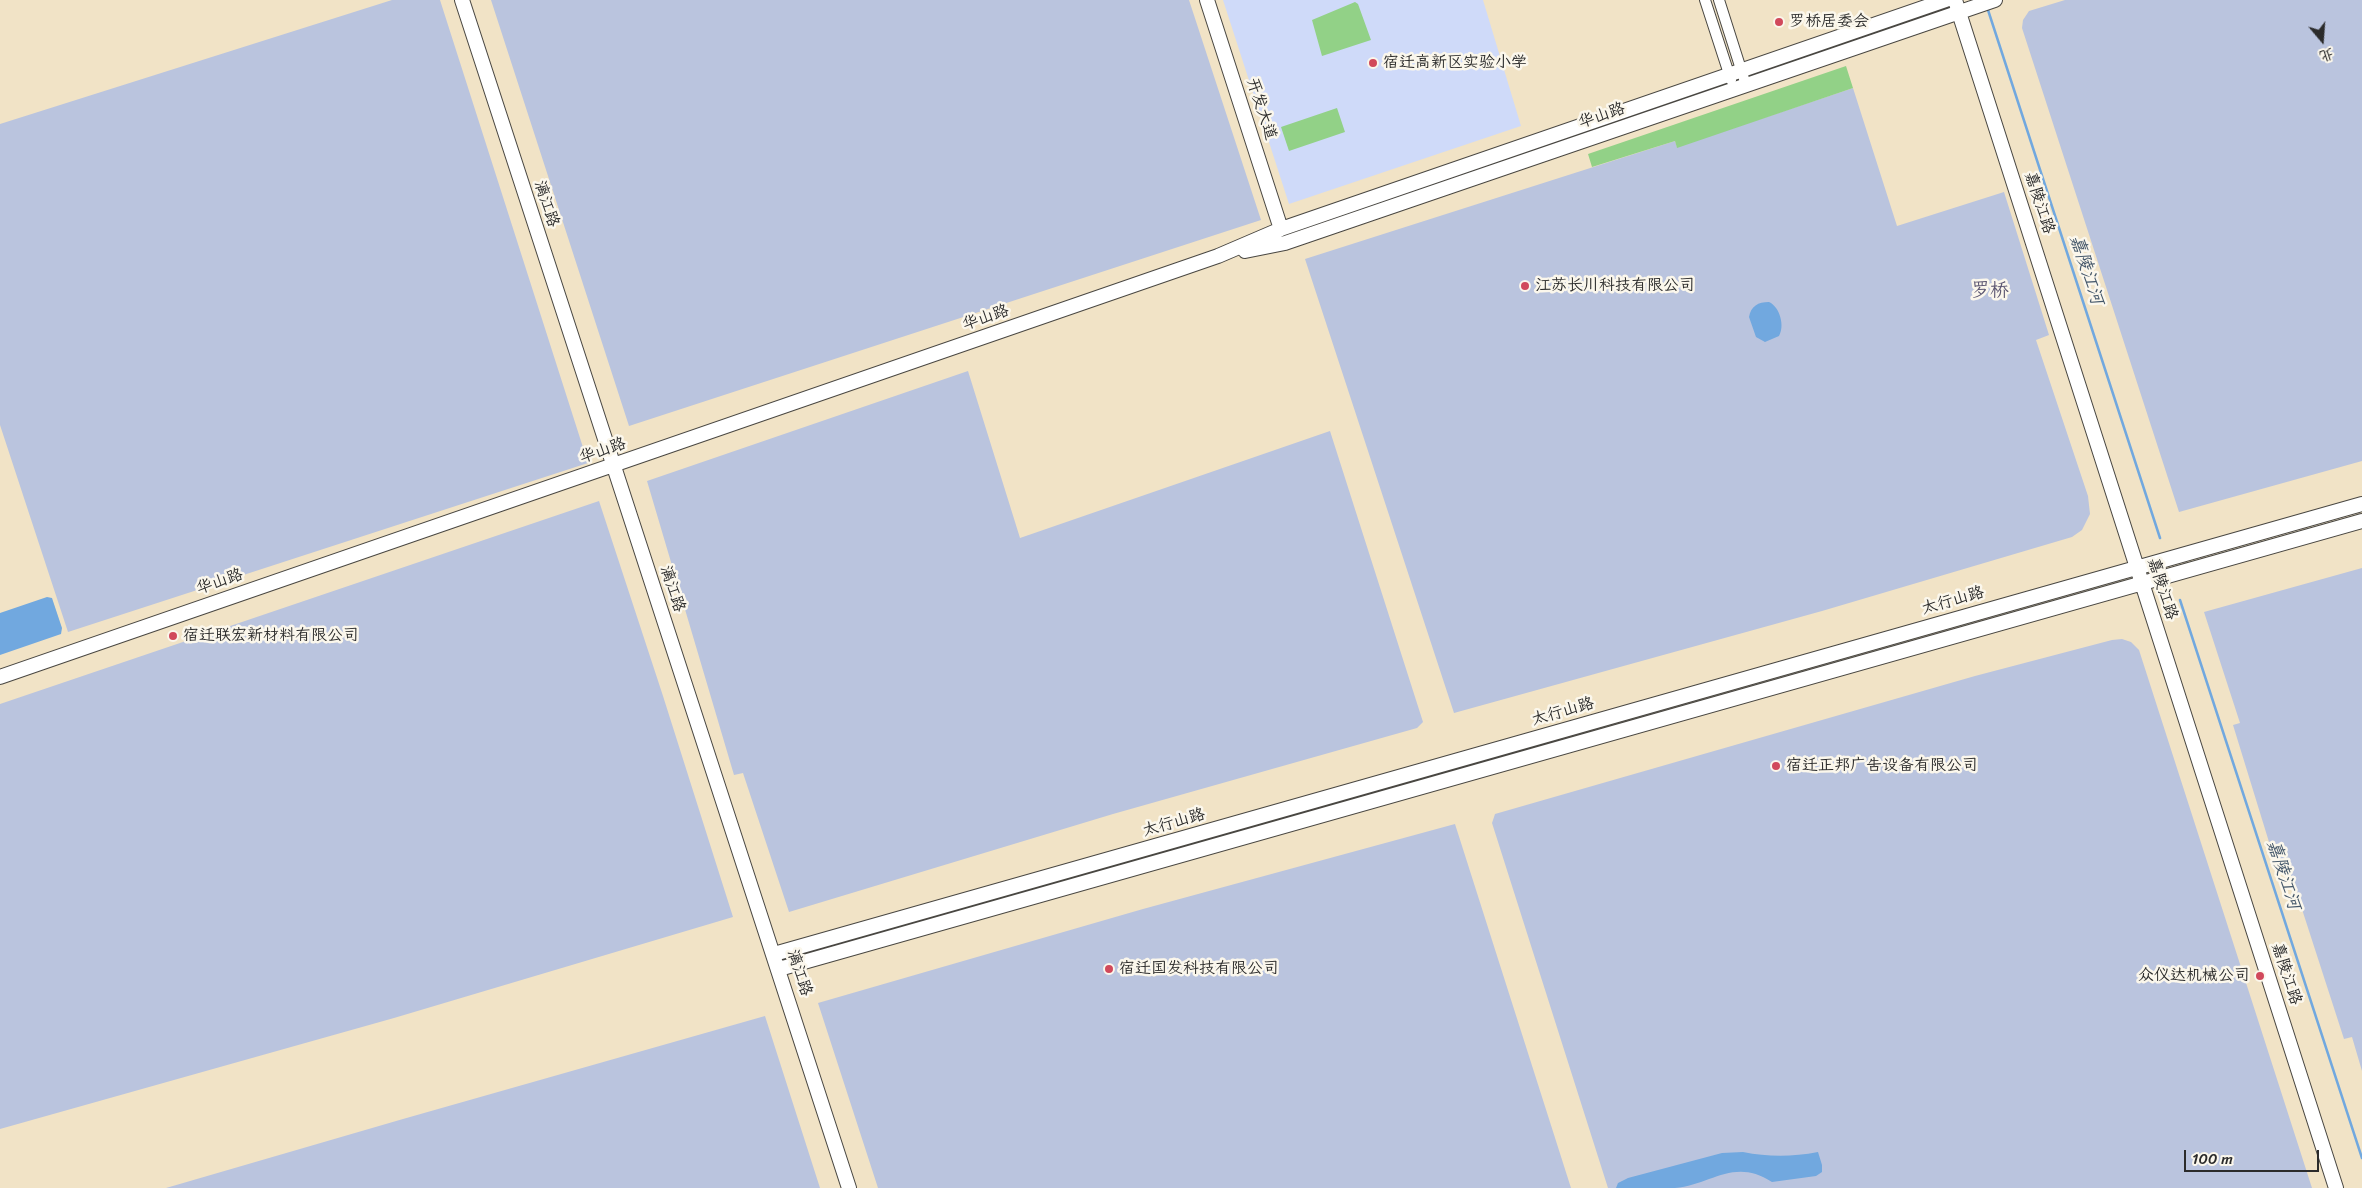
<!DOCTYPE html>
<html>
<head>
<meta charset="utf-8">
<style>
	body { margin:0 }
	#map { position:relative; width:2362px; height:1188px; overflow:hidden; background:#f1e3c6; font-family:Sriracha,"LXGW WenKai TC",sans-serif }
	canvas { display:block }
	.north { position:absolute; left:2297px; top:15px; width:50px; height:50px; -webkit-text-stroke:4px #fbf7ec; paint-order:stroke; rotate:162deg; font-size:14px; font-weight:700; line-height:20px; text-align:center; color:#2b2b2b }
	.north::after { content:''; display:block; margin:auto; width:18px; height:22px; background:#2b2b2b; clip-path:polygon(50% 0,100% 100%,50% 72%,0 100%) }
	.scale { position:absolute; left:2184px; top:1150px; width:135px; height:22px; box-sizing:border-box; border:2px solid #2b2b2b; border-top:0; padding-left:6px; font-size:15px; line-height:18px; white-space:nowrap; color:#2b2b2b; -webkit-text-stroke:4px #fbf7ec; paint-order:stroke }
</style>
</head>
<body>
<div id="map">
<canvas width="2362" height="1188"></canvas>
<div class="north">北</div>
<div class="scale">100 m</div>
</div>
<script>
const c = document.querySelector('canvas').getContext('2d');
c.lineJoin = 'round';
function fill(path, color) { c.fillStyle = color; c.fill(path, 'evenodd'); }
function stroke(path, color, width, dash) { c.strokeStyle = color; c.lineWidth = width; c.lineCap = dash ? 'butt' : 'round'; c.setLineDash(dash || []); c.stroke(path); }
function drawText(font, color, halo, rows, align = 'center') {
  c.font = font + ' Sriracha,"LXGW WenKai TC",sans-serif'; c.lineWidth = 5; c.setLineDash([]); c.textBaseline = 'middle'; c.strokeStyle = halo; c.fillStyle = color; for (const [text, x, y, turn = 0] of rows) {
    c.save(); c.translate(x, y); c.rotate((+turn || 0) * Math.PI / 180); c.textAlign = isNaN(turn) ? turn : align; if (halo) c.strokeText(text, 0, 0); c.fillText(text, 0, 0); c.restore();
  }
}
const built = new Path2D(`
	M 1223,0 L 1483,0 L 1521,126 L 1289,204 Z`);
const industrial = new Path2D(`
	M 392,0 L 440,0 L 588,463 L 68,632 L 0,425 L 0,124 Z
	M 491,0 L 1189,0 L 1261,220 L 629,426 Z
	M 2065,0 L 2362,0 L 2362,461 L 2179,512 L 2022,28 L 2023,20 L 2029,11 Z
	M 1853,88 L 1897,226 L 2004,192 L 2049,335 L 2036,340 L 2088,496 L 2090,514 L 2082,530 L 2072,537 L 1822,611 L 1454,713 L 1305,259 L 1675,141 L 1677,147 Z
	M 968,371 L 1020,538 L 1330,431 L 1423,722 L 1417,728 L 1113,814 L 789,912 L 743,773 L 734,775 L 647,481 Z
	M 599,501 L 663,696 L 733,917 L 394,1018 L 0,1129 L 0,704 Z
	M 2362,568 L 2362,1071 L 2352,1037 L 2344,1039 L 2288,866 L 2277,868 L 2233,725 L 2240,723 L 2204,612 Z
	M 2122,639 L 2131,642 L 2139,650 L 2312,1188 L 1608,1188 L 1492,823 L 1495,814 L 1975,676 L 2112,640 Z
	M 1455,824 L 1571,1188 L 878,1188 L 818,1003 L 1143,909 Z
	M 765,1016 L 820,1188 L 166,1188 L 403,1119 Z`);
const green = new Path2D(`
	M 1355,2 L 1358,4 L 1371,40 L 1322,56 L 1312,20 Z
	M 1846,66 L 1853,88 L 1677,148 L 1675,141 L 1592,167 L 1588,154 Z
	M 1337,108 L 1345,132 L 1289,151 L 1281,127 Z`);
const water = new Path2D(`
	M 1769,302 C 1780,307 1785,326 1779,336 L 1765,342 L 1756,337 L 1749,317 C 1751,306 1758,302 1769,302 Z
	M 47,597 L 52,598 L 62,628 L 61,634 L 0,655 L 0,613 Z
	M 1743,1152 C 1768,1157 1792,1157 1818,1152 L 1822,1165 L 1822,1172 L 1816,1176 L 1772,1182 C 1734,1157 1711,1185 1675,1188 C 1656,1188 1636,1188 1616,1188 L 1618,1183 L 1628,1178 L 1722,1153 Z`);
const stream = new Path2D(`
	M 1988,10 L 2160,538
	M 2180,600 L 2362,1158`);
const minor = new Path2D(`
	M 1705,0 L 1731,80
	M 1719,0 L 1746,85`);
const tertiary = new Path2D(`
	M 462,0 L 849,1188
	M 1207,0 L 1281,229
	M 1955,0 L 2336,1188
	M 1245,251 L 1285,243 L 1995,0
	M 0,677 L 1218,256 L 1281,229 L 1946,0
	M 774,954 L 2362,504
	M 779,969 L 2362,521`);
const markers = [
	[1779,22,5,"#d1495b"],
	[1373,63,5,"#d1495b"],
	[1525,286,5,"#d1495b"],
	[173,636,5,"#d1495b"],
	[1776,766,5,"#d1495b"],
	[1109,969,5,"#d1495b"],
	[2260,976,5,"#d1495b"]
];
const poiNames = [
	["罗桥居委会",1789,22],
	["宿迁高新区实验小学",1383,63],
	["江苏长川科技有限公司",1535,286],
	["宿迁联宏新材料有限公司",183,636],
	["宿迁正邦广告设备有限公司",1786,766],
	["宿迁国发科技有限公司",1119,969],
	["众仪达机械公司",2250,976,"right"]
];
const streetNames = [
	["开发大道",1261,109,72],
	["华山路",1602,116,-19],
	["嘉陵江路",2039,203,72],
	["漓江路",546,204,72],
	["华山路",986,318,-19],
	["华山路",603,451,-19],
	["华山路",220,582,-19],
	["漓江路",672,589,72],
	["嘉陵江路",2162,589,72],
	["太行山路",1953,601,-16],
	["太行山路",1563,712,-16],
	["太行山路",1174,823,-16],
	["漓江路",799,973,72],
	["嘉陵江路",2286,974,72]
];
const waterNames = [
	["嘉陵江河",2086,270,72],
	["嘉陵江河",2283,875,72]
];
const quarterNames = [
	["罗桥",1990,291]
];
fill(built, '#cfdaf9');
fill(industrial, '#bac4de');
fill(green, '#92d187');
fill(water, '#71a8df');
stroke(stream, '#71a8df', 2.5);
stroke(minor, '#494742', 12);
stroke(tertiary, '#494742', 16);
stroke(minor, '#fff', 10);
stroke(tertiary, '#fff', 14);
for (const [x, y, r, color] of markers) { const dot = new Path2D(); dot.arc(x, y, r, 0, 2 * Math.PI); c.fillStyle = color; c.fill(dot); stroke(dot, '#fbf7ec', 2); }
drawText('16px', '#2b2b2b', '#fbf7ec', poiNames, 'left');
drawText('16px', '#2b2b2b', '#fbf7ec', streetNames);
drawText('italic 18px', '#44576a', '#fbf7ec', waterNames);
drawText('19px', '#5c5772', '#fbf7ec', quarterNames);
</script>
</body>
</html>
